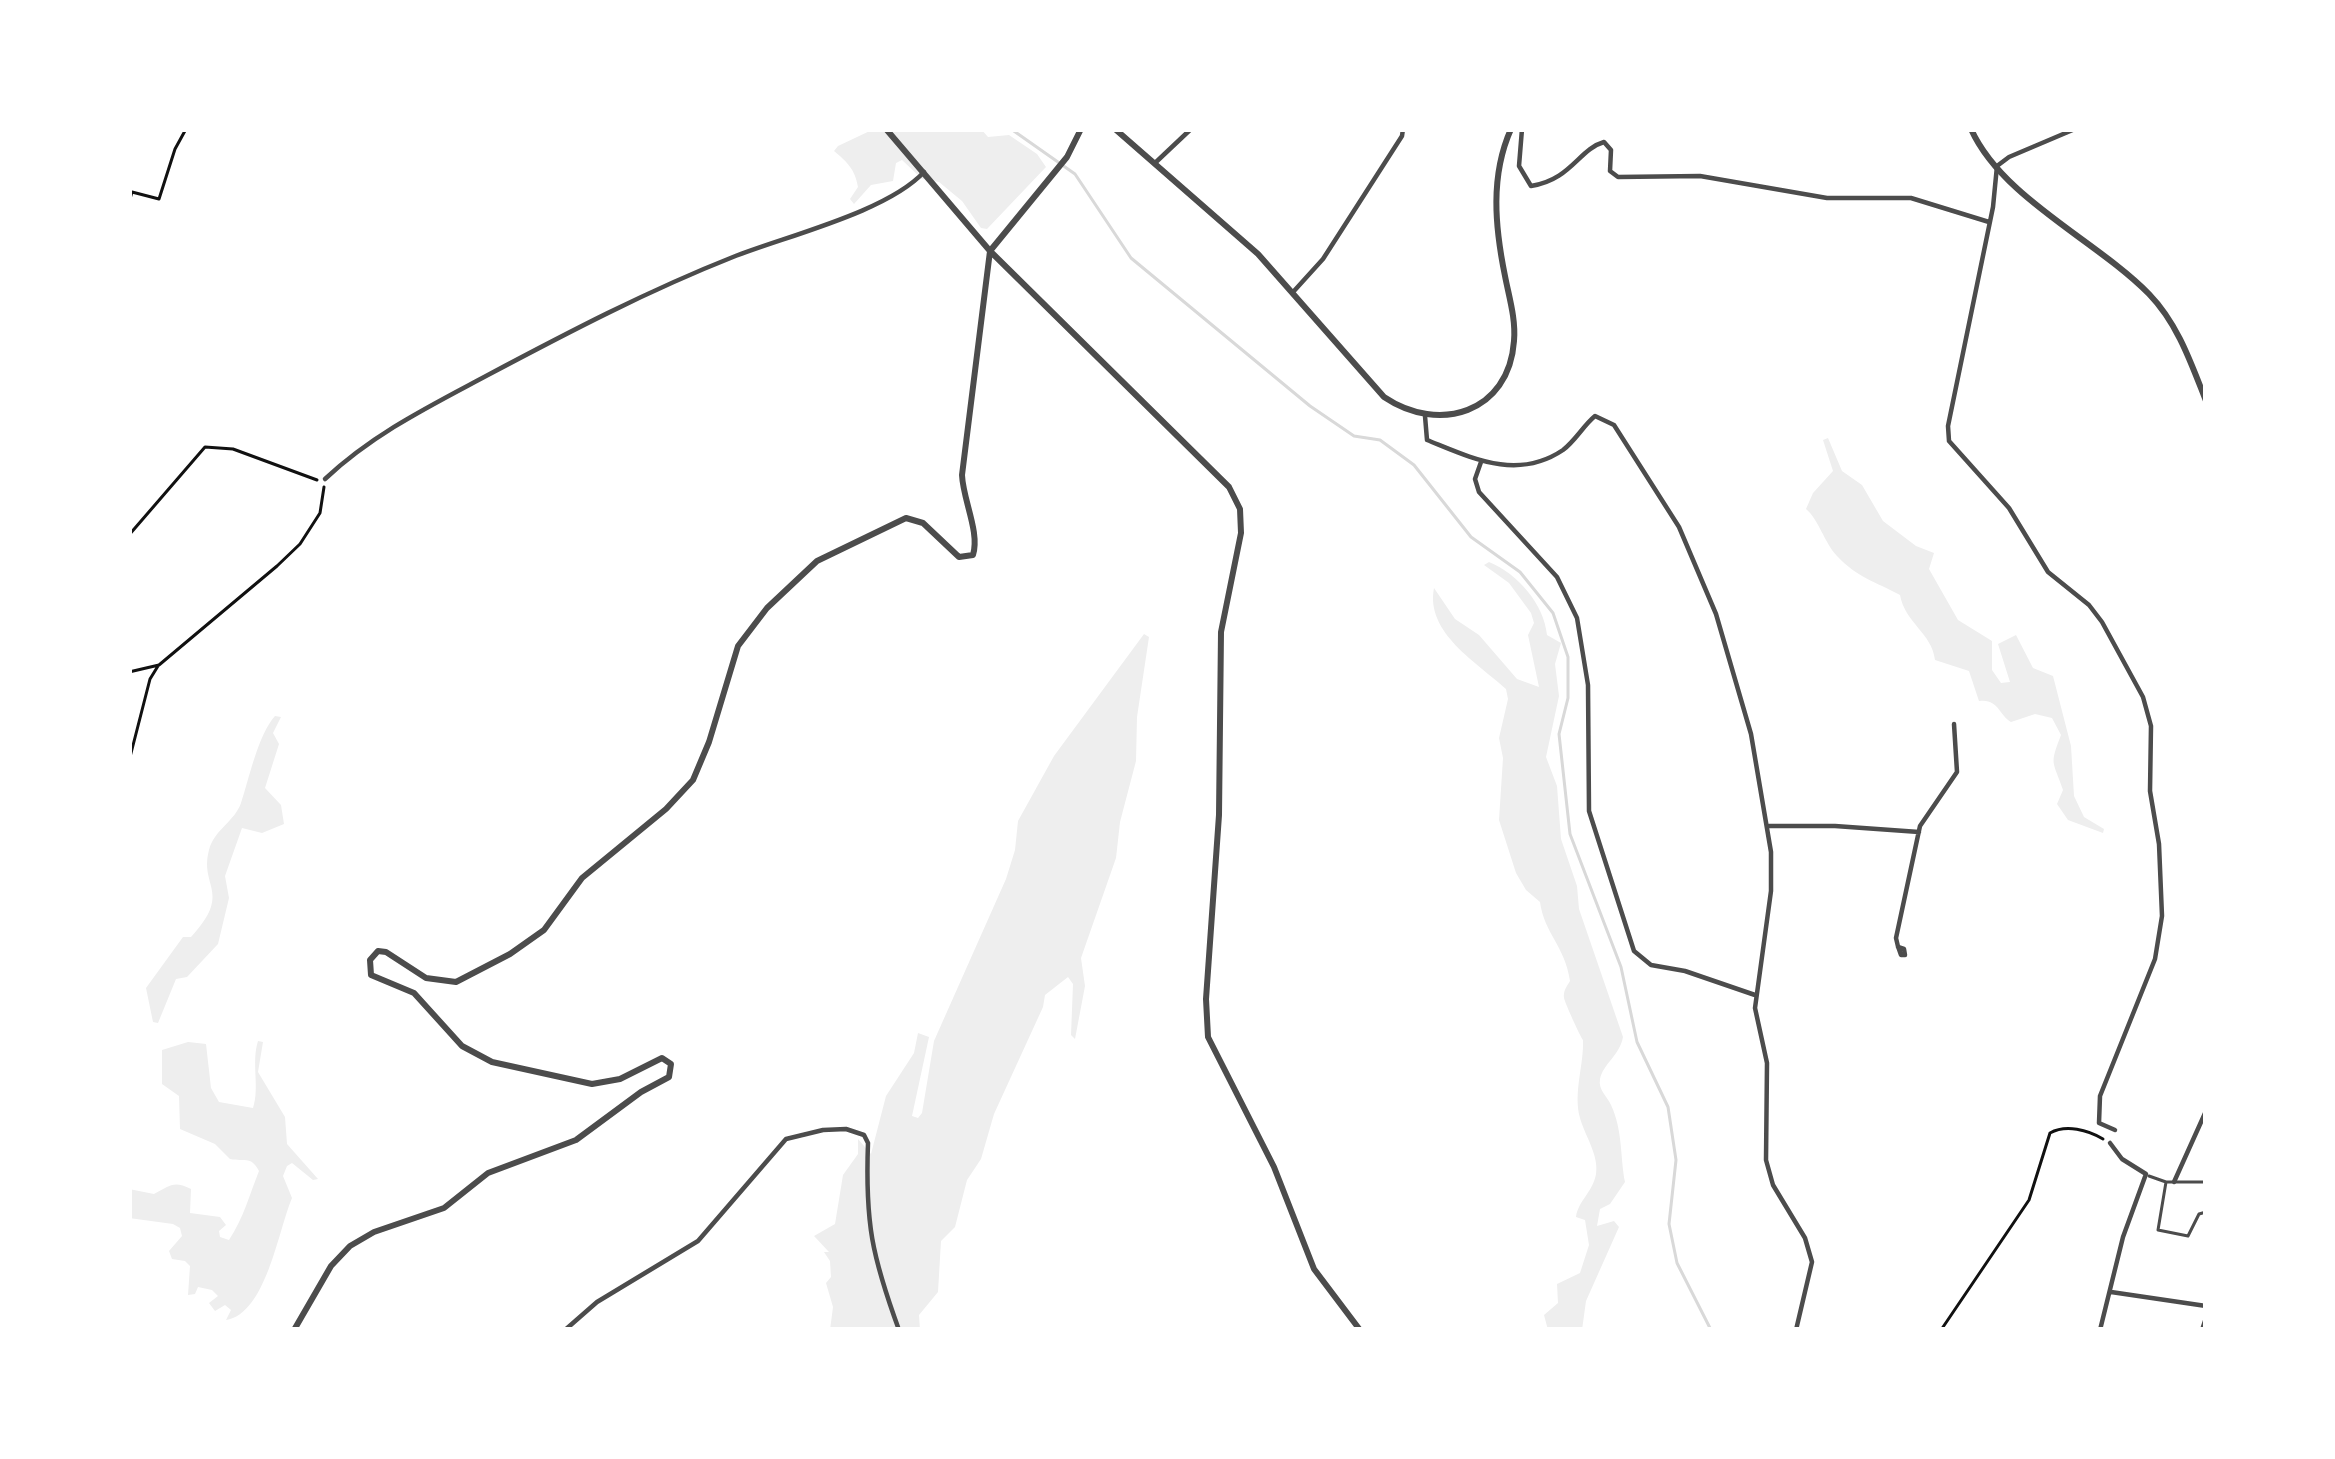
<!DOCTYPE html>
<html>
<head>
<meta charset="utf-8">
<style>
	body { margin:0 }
	#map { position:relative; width:2335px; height:1459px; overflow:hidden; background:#fff; font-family:Lato,sans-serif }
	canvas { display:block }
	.frame { position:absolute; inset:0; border:132px solid #fff; pointer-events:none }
</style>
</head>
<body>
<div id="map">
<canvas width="2335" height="1459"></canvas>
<div class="frame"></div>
</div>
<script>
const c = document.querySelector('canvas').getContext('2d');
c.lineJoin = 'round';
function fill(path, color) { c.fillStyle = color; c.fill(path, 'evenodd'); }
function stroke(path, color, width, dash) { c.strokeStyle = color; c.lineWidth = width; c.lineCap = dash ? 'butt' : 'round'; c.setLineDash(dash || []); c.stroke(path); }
const green = new Path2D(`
	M 874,129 L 981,129 L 988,137 L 1009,135 L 1037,154 L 1046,167 L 987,229 L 981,228 L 962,201 L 939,182 L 922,179 L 902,160 L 896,163 L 893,181 L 871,185 L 854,204 L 850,199 L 858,187 C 855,169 847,162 834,151 L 838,146 Z
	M 1828,438 L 1842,471 L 1862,485 L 1883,521 L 1916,546 L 1934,553 L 1929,569 L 1958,620 L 1992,641 L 1992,670 L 2001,683 L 2010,682 L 1998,644 L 2016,635 L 2033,668 L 2053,676 L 2071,746 L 2074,796 L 2084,817 L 2104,829 L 2103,833 L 2068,820 L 2057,804 L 2063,790 C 2053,760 2049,766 2061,735 L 2052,718 L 2035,714 L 2011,722 C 1999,715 1998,698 1979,701 L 1969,671 L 1935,660 C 1932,633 1905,623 1900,595 C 1874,581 1858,578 1837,556 C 1824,542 1819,520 1806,509 L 1813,493 L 1833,471 L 1823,440 Z
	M 1489,562 C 1518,574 1544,604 1547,635 L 1561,643 L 1555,664 L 1559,696 L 1546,757 L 1557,786 L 1561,839 L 1577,886 L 1579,909 L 1623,1037 C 1620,1055 1603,1064 1600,1079 C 1598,1090 1607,1096 1611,1105 C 1623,1131 1620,1156 1625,1182 L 1610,1204 L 1600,1209 L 1597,1226 L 1614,1221 L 1619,1227 L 1586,1301 L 1582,1330 L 1548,1330 L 1544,1315 L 1558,1303 L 1557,1284 L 1580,1273 L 1589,1245 L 1585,1220 L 1576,1217 C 1578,1201 1593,1192 1596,1174 C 1599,1155 1585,1136 1580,1118 C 1573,1093 1584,1065 1583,1040 C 1580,1036 1565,1003 1564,998 C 1563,991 1567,986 1570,981 C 1565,946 1544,933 1540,902 L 1526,890 L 1516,873 L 1499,820 L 1503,758 L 1499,738 L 1508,699 L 1506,689 C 1478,663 1425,633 1434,588 L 1455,619 L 1479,635 L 1517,679 L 1539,687 L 1528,635 L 1534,623 L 1531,613 L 1509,583 L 1484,565 Z
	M 1144,634 L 1149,637 L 1137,717 L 1136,761 L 1120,822 L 1116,858 L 1081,958 L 1085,986 L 1075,1039 L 1071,1035 L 1073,984 L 1068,977 L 1045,995 L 1043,1007 L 994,1114 L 981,1159 L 967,1180 L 955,1227 L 941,1241 L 938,1292 L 919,1315 L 920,1330 L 830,1330 L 833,1307 L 826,1283 L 831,1277 L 830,1261 L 824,1252 L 829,1252 L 814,1236 L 835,1224 L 843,1175 L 858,1154 L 858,1139 L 871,1154 L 886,1096 L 914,1053 L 918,1033 L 929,1037 L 912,1116 L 918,1118 L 922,1113 L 934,1041 L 1006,879 L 1015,850 L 1018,821 L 1054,756 Z
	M 275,716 L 281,717 L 273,733 L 279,744 L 265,788 L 281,805 L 284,824 L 262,833 L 242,828 L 225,876 L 229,898 L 218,944 L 187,977 L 176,979 L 158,1023 L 153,1022 L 146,988 L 183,937 L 191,937 C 233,892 199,887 209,850 C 214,830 235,821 241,803 C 249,779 258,735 275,716 Z
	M 258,1041 L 263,1042 L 258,1072 L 285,1117 L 287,1144 L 318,1179 L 313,1180 L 292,1163 L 287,1166 L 283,1176 L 292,1198 C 278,1231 266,1314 226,1320 L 231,1310 L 225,1305 L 215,1311 L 209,1303 L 218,1296 L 212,1290 L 198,1287 L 195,1294 L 188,1295 L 190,1266 L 185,1261 L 172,1259 L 169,1251 L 182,1236 L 180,1228 L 173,1224 L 129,1218 L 129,1189 L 154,1194 C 170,1186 173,1180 191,1189 L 190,1213 L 220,1217 L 226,1225 L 219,1231 L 220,1237 L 229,1240 C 244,1217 249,1196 259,1171 C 251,1155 244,1162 230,1159 L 215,1144 L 180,1129 L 179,1096 L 162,1084 L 162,1050 L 188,1042 L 206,1044 L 211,1088 L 219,1102 L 253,1108 C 260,1087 251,1063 258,1041 Z`);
const stream = new Path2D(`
	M 1011,129 L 1075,174 L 1131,258 L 1310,406 L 1354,436 L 1380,440 L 1414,465 L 1471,537 L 1520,572 L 1553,613 L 1568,657 L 1568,698 L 1559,734 L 1570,834 L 1621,967 L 1637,1042 L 1668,1107 L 1676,1160 L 1669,1224 L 1677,1263 L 1711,1330`);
const path = new Path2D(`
	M 129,202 L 132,192 L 159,199 L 175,149 L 186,129
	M 129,535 L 205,447 L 233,449 L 317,480
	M 129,672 L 159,665 L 277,566 L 300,544 L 320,513 L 324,487
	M 129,761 L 150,679 L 158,666
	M 1941,1330 L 2029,1200 L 2050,1133 C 2066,1124 2088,1130 2103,1139`);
const service = new Path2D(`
	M 2149,1176 L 2166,1182 L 2206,1182
	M 2166,1182 L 2158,1230 L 2188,1236 L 2199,1214 L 2206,1212`);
const minor = new Path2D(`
	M 1522,129 L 1519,166 L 1531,186 C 1571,180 1579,149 1604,142 L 1611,150 L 1610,171 L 1618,177 L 1700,176 L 1827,198 L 1911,198 L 1989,222
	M 2075,129 L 2009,157 L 1997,166 L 1993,207 L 1948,426 L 1949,441 L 2009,508 L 2048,572 L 2089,605 L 2102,622 L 2143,697 L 2151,726 L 2150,791 L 2159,844 L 2162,916 L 2155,959 L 2100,1096 L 2099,1123 L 2115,1130
	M 1155,163 L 1191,129
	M 1294,291 L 1323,259 L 1402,136 L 1403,129
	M 1425,416 L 1427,440 C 1472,458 1517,481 1563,450 C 1576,440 1583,426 1595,416 L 1614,425 L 1679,527 L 1716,614 L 1751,734 L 1771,852 L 1771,891 L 1755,1008 L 1767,1063 L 1766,1160 L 1773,1185 L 1805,1238 L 1812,1262 L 1796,1330
	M 1481,462 L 1475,479 L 1479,492 L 1557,577 L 1577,618 L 1588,685 L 1589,811 L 1634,951 L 1651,965 L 1685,971 L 1755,995
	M 325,479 C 373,434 428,407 486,376 C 567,333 647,291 733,257 C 786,236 887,212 924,172
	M 1769,826 L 1835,826 L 1919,832
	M 1898,947 L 1904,949 L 1905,955 L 1901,955 C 1899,950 1897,944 1896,938 L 1920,826 L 1957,772 L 1954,724
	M 2174,1182 L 2206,1111
	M 2111,1292 L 2206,1306
	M 565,1330 L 597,1302 L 698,1241 L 786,1139 L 823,1130 L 846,1129 L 864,1135 L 868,1143 C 865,1223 872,1256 899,1330
	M 2100,1330 L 2123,1237 L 2146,1174 L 2122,1159 L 2110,1143
	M 2202,1330 L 2206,1318`);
const tertiary = new Path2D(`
	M 886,129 L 990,251 L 1229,487 L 1240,509 L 1241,533 L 1221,632 L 1219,815 L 1206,999 L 1208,1037 L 1274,1167 L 1314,1269 L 1360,1330
	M 1115,129 L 1258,254 L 1384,397 C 1439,434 1509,413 1514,341 C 1516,319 1509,297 1505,276 C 1495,227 1490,176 1511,129
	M 1971,129 C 2002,198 2096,240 2149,294 C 2178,324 2191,363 2206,401
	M 294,1330 L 331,1266 L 350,1246 L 374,1232 L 444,1208 L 488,1173 L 576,1140 L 641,1092 L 669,1077 L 671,1064 L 662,1058 L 620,1079 L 592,1084 L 492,1062 L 462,1046 L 414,993 L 371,975 L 370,960 L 378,951 L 386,952 L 426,978 L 456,982 L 510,954 L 544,930 L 582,878 L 666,809 L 693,780 L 709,742 L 738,646 L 767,608 L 817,561 L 906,518 L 923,523 L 959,557 L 973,555 C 980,532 963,500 962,475 L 990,251 L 1067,157 L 1081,129`);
fill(green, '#eee');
stroke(stream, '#d9d9d9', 3);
stroke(path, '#111', 3);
stroke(service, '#4c4c4c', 3);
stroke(minor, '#4c4c4c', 4.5);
stroke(tertiary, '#4c4c4c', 6);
</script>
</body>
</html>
